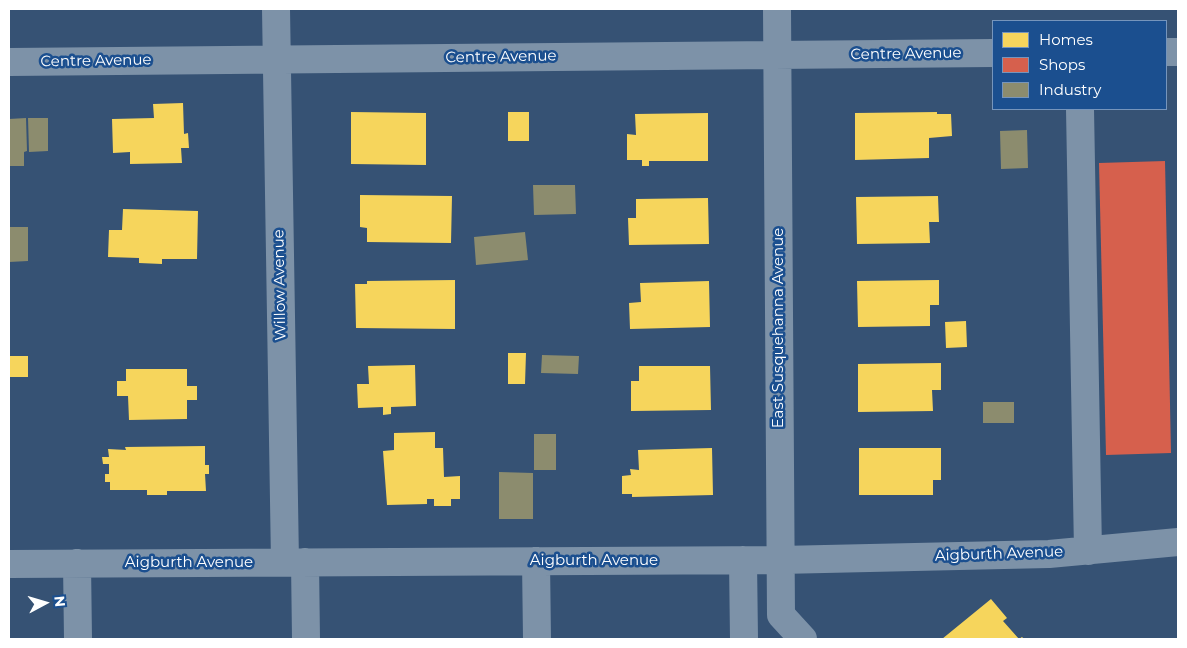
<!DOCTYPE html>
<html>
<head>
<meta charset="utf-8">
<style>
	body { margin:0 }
	#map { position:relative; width:1187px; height:648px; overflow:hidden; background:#365274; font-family:Montserrat,sans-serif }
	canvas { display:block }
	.frame { position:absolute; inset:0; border:10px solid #fff; pointer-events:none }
	.legend { position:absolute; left:992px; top:20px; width:175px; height:90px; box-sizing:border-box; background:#1b4f8f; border:1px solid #7695bc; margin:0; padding:6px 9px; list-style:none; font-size:15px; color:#fff }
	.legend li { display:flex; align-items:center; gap:10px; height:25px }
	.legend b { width:25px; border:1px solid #7695bc }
	.north { position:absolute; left:20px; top:578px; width:50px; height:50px; -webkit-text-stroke:4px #1b4f8f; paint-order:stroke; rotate:84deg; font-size:14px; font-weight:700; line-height:20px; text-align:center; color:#fff }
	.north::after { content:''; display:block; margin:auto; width:18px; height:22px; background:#fff; clip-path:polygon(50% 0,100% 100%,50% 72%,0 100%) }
</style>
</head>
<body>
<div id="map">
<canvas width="1187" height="648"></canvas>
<div class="frame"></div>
<ul class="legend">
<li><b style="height:14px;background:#f6d55c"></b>Homes</li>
<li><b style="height:14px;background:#d6604d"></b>Shops</li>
<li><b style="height:14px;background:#8c8c6e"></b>Industry</li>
</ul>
<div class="north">N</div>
</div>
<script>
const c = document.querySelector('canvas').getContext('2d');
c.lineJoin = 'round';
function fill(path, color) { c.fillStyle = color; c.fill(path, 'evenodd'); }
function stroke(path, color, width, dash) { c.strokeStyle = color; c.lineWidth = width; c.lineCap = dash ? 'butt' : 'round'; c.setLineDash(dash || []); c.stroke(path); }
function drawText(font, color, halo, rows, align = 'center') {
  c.font = font + ' Montserrat,sans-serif'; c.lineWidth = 5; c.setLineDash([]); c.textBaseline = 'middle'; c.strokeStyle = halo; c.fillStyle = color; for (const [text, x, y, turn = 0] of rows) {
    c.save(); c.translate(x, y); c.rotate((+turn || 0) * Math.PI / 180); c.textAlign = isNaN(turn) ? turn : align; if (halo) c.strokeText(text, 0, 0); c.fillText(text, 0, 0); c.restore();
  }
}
const homes = new Path2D(`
	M 183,103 L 184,134 L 188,133 L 189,148 L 181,148 L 182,163 L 130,164 L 130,152 L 113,153 L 112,119 L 154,118 L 153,104 Z
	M 351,112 L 426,113 L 426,165 L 351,164 Z
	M 508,112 L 529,112 L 529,141 L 508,141 Z
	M 937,112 L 937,114 L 951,114 L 952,136 L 929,138 L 929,158 L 855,160 L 855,113 Z
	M 708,113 L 708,161 L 649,161 L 649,166 L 642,166 L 642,160 L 627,160 L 627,134 L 636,135 L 635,114 Z
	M 360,195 L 452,196 L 451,243 L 367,242 L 367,228 L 360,227 Z
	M 938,196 L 939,222 L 929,222 L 930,243 L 857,244 L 856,197 Z
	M 708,198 L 709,244 L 629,245 L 628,218 L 636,218 L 636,199 Z
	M 123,209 L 198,211 L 197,259 L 162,259 L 162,264 L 139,263 L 139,258 L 108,257 L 109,230 L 122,230 Z
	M 455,280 L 455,329 L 356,328 L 355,284 L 367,284 L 367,281 Z
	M 939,280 L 939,305 L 930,305 L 930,326 L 858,327 L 857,281 Z
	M 709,281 L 710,327 L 630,329 L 629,303 L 641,302 L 640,283 Z
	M 966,321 L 967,347 L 946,348 L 945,322 Z
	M 508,353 L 526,353 L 525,384 L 508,384 Z
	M 9,356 L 28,356 L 28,377 L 9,377 Z
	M 941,363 L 941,390 L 932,390 L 933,411 L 858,412 L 858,364 Z
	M 415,365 L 416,406 L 391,407 L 391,414 L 383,415 L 383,407 L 358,408 L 357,384 L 369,384 L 368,366 Z
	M 639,366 L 710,366 L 711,410 L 631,411 L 631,381 L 639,381 Z
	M 126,369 L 187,369 L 187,386 L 197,386 L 197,400 L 187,400 L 187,419 L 129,420 L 128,396 L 117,396 L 117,381 L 126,381 Z
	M 435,432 L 435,448 L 443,448 L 444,477 L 460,476 L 460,499 L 451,499 L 451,506 L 434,506 L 434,499 L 427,499 L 427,504 L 387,505 L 383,451 L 394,450 L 394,433 Z
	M 205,446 L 205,465 L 209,465 L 209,474 L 205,474 L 206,491 L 167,491 L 167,495 L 147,495 L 147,490 L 110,490 L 110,482 L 105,482 L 105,474 L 109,474 L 109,464 L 103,464 L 102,457 L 109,457 L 108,449 L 126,450 L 125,447 Z
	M 712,448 L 713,495 L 632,497 L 632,494 L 622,494 L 622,476 L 631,475 L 630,469 L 639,470 L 638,450 Z
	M 859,448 L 941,448 L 941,480 L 933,480 L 933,495 L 859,495 Z
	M 991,599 L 1007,618 L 1003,621 L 1019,639 L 1022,637 L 1024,639 L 942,639 Z`);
const shops = new Path2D(`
	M 1165,161 L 1171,453 L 1106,455 L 1099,163 Z`);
const industry = new Path2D(`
	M 26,118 L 27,151 L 24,152 L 24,166 L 9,166 L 9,119 Z
	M 28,118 L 48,118 L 48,151 L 29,152 Z
	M 1027,130 L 1028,168 L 1001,169 L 1000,131 Z
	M 533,185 L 575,185 L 576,214 L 534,215 Z
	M 9,227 L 28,227 L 28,261 L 9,262 Z
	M 525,232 L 528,260 L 476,265 L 474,237 Z
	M 542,355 L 579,356 L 578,374 L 541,373 Z
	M 983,402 L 1014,402 L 1014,423 L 983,423 Z
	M 534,434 L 556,434 L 556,470 L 534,470 Z
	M 499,472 L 533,473 L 533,519 L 499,519 Z`);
const minor = new Path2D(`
	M 276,9 L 285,562
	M 777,9 L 781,615 L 803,639
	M 1166,52 L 1178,52
	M 9,62 L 993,53
	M 1080,109 L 1088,551
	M 743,560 L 744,639
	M 536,561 L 537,639
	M 305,562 L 306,639
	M 77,563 L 78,639
	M 9,564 L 780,560 L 1049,554 L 1178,542`);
const streetNames = [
	["Centre Avenue",906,54,-1],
	["Centre Avenue",501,57,-1],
	["Centre Avenue",96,61,-1],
	["Willow Avenue",280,285,-91],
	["East Susquehanna Avenue",779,328,-90],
	["Aigburth Avenue",999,554,-2],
	["Aigburth Avenue",594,561],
	["Aigburth Avenue",189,563]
];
fill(homes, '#f6d55c');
fill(shops, '#d6604d');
fill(industry, '#8c8c6e');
stroke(minor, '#7d92a8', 28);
drawText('15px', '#fff', '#1b4f8f', streetNames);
</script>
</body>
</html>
